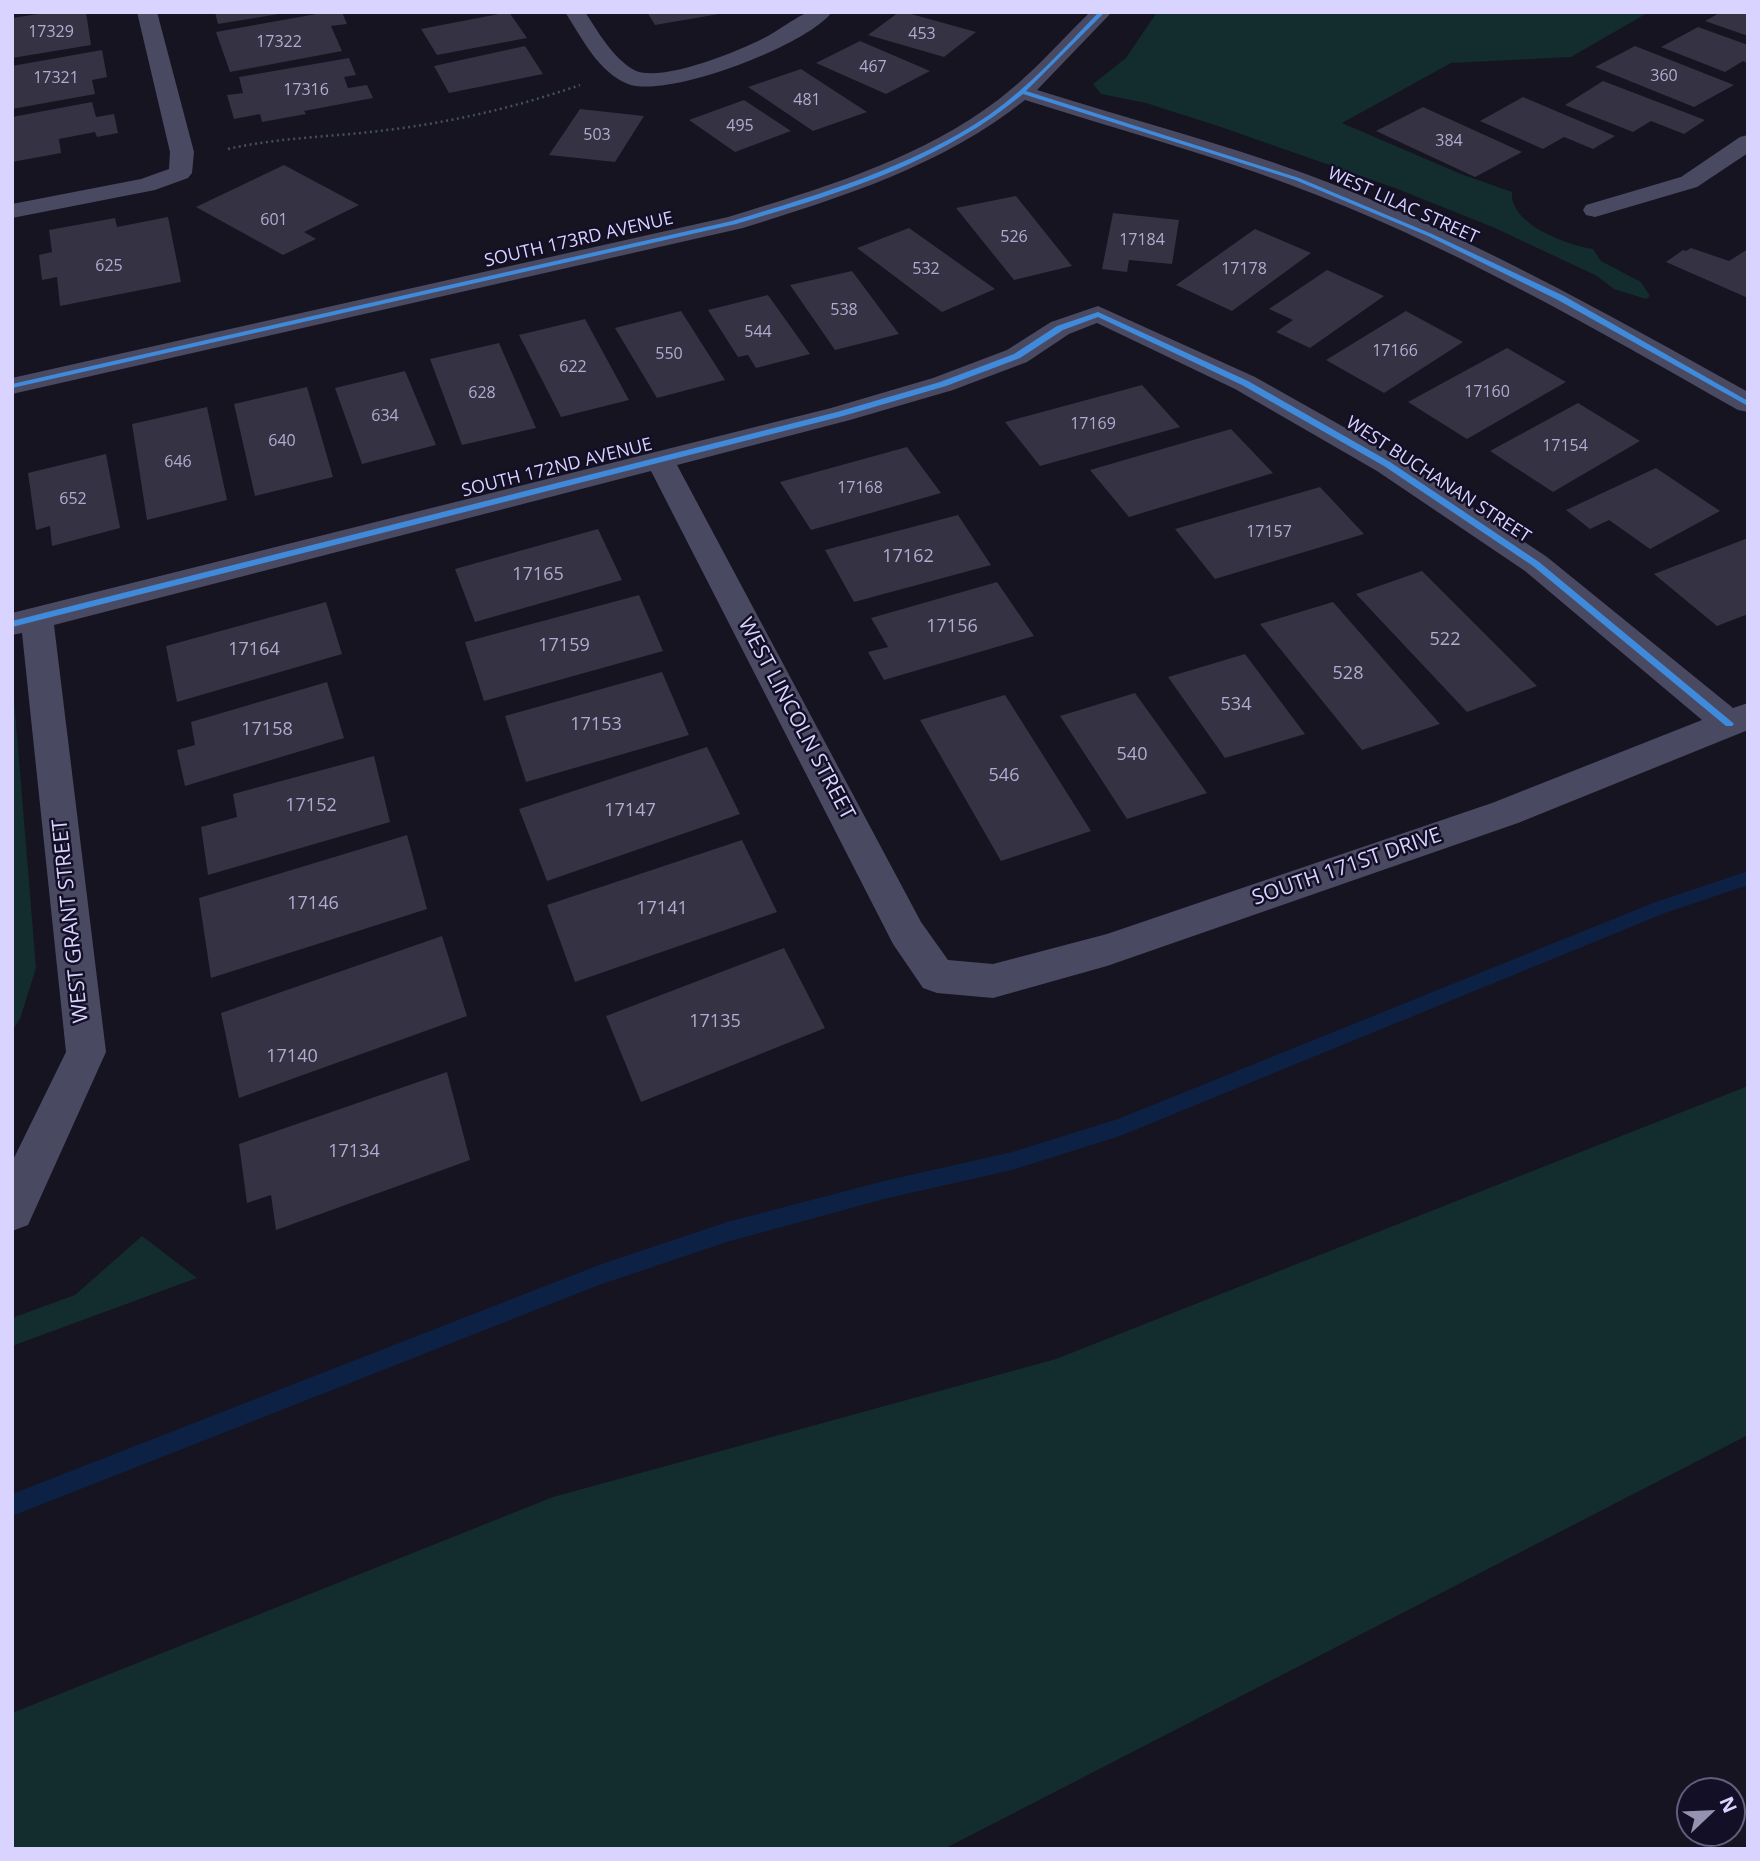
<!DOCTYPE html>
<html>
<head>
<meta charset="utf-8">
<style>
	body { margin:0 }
	#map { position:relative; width:1760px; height:1861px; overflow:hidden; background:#161421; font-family:"Open Sans",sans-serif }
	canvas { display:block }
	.frame { position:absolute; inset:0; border:14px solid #d9d4ff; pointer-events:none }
	.north { position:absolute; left:1676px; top:1777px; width:70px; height:70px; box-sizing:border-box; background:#130f26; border:2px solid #625e7d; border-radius:50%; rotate:67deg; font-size:19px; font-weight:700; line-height:28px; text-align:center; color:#d9d4ff }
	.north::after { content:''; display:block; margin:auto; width:24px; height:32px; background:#9591b1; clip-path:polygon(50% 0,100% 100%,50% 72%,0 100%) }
</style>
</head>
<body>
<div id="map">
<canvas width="1760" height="1861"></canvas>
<div class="frame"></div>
<div class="north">N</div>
</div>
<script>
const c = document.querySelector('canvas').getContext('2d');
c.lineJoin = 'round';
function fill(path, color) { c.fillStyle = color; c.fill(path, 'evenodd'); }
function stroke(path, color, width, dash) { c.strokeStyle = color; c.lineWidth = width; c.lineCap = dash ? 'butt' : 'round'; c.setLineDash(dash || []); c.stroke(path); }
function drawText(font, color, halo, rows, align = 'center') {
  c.font = font + ' "Open Sans",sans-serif'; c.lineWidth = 5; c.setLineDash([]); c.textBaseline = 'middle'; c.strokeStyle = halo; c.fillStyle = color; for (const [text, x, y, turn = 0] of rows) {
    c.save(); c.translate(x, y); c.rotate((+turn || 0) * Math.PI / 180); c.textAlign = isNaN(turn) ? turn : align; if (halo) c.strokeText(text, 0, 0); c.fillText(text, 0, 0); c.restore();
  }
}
const green = new Path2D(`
	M 1157,12 L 1649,12 L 1571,57 L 1451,63 L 1342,123 L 1461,174 L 1512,192 C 1509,224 1567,245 1593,249 L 1601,261 L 1641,282 L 1650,296 L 1646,299 L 1614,289 L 1597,276 L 1495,228 L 1395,188 L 1218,126 L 1146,103 L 1101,94 L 1093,84 L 1126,58 Z
	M 12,674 L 36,968 L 20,1019 L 12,1031 Z
	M 1748,1086 L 1748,1435 L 944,1849 L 12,1849 L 12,1713 L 553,1497 L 1056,1359 Z
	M 142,1236 L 197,1278 L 12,1346 L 12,1318 L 75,1295 Z`);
const stream = new Path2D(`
	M 1748,871 L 1748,885 L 1665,913 L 1120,1136 L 1012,1170 L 884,1199 L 727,1242 L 599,1285 L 12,1516 L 12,1494 L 599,1265 L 727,1222 L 884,1181 L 1012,1152 L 1118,1119 L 1653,903 Z`);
const building = new Path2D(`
	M 51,12 L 86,12 L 91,45 L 12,58 L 12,18 Z
	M 215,12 L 279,12 L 279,14 L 218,24 Z
	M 327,12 L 342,12 L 347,24 L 331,26 L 342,51 L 230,72 L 216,32 Z
	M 509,12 L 527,38 L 437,55 L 421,29 Z
	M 647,12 L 719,12 L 719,14 L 655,25 Z
	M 899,12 L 904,12 L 976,32 L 944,57 L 868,35 Z
	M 1721,12 L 1748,12 L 1748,36 L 1705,21 Z
	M 1698,27 L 1748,45 L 1748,63 L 1743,61 L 1725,72 L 1661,47 Z
	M 860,41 L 930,71 L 886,94 L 816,63 Z
	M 525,46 L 543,74 L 449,93 L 434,66 Z
	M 1635,46 L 1734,85 L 1694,107 L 1595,67 Z
	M 102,50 L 107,77 L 92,80 L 95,94 L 12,109 L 12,66 Z
	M 349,58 L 356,75 L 344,77 L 348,88 L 367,85 L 373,98 L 304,111 L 306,114 L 262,122 L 260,114 L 234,119 L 227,95 L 243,93 L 239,77 Z
	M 801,69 L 867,112 L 813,131 L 748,87 Z
	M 1603,81 L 1705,120 L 1684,134 L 1651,121 L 1633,132 L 1565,105 Z
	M 1523,97 L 1615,136 L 1593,149 L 1564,137 L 1543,149 L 1480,121 Z
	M 744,100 L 791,131 L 735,152 L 689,120 Z
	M 92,102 L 96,117 L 114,114 L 118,133 L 97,137 L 95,132 L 59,139 L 61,153 L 12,162 L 12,117 Z
	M 1423,107 L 1522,152 L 1475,177 L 1376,131 Z
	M 580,109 L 644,116 L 615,162 L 549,155 Z
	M 284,165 L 359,205 L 304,232 L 316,239 L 283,255 L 196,207 Z
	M 1016,196 L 1072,266 L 1014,280 L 956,208 Z
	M 1113,213 L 1179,220 L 1172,264 L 1129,260 L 1127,272 L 1102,269 Z
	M 168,217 L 181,282 L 60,306 L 57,277 L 42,280 L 39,255 L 52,252 L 49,230 L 115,218 L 117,227 Z
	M 909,228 L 995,289 L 942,312 L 857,248 Z
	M 1255,229 L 1311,253 L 1232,311 L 1176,285 Z
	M 1691,248 L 1729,261 L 1748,249 L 1748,298 L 1666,262 L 1683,250 L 1686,251 Z
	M 1327,270 L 1384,296 L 1310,348 L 1276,332 L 1293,320 L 1269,309 Z
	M 852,271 L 899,334 L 835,350 L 790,285 Z
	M 768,295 L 810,354 L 756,368 L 748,355 L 738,357 L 708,310 Z
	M 681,311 L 725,380 L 657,398 L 615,328 Z
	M 1406,311 L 1463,342 L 1384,393 L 1326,360 Z
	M 585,319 L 629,400 L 561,417 L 519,335 Z
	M 499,343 L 536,428 L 462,445 L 430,359 Z
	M 1507,348 L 1566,382 L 1467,439 L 1408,402 Z
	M 405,371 L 436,445 L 362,464 L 335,388 Z
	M 1142,385 L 1180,427 L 1040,466 L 1005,422 Z
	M 307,387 L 333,477 L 255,496 L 234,404 Z
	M 1578,403 L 1640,441 L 1553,492 L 1490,451 Z
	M 207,407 L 227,500 L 147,520 L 132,424 Z
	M 1231,429 L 1273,473 L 1129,517 L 1090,470 Z
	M 907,447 L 941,493 L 811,530 L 780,482 Z
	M 106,454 L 120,528 L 52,546 L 50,526 L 36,530 L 28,473 Z
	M 1656,468 L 1720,511 L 1650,549 L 1609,520 L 1590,529 L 1566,510 Z
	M 1320,487 L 1364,534 L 1215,579 L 1175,529 Z
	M 958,515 L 991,565 L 854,602 L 825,550 Z
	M 598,529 L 622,580 L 475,622 L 455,569 Z
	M 1748,538 L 1748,614 L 1717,626 L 1654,574 Z
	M 1422,571 L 1537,686 L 1467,712 L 1356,594 Z
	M 997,582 L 1034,636 L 884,680 L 868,652 L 888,647 L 871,618 Z
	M 639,595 L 663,651 L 484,701 L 465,642 Z
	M 326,602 L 342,654 L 177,702 L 166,646 Z
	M 1333,602 L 1440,724 L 1362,750 L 1260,624 Z
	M 1245,654 L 1305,734 L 1225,758 L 1168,677 Z
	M 662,672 L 689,735 L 526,782 L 505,716 Z
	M 327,682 L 344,738 L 185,786 L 177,750 L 195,745 L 191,722 Z
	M 1135,693 L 1207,793 L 1127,819 L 1060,716 Z
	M 1005,695 L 1091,831 L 1001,861 L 920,720 Z
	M 707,747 L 740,814 L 547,881 L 519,809 Z
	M 374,756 L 390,822 L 208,875 L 201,827 L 237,817 L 233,794 Z
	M 407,835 L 427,909 L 211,978 L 199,898 Z
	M 742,840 L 777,912 L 575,982 L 547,905 Z
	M 442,936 L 467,1016 L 239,1098 L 221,1013 Z
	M 784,948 L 825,1028 L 641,1102 L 606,1016 Z
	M 447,1072 L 470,1160 L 276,1230 L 271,1195 L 247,1203 L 239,1144 Z`);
const path = new Path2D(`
	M 228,149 C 280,137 334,137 387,130 C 453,122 517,107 580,85`);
const minor = new Path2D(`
	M 137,12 L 157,12 L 194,152 L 192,173 L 188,178 L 155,190 L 12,218 L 12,204 L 141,179 L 169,169 L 170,152 Z
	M 565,12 L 585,12 C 599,33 612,57 634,70 C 660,84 742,50 768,36 C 779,30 800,14 810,12 C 817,11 825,12 832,12 C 808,45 667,99 628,84 C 598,72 582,38 565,12 Z
	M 1748,135 L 1748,153 L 1697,187 L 1595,217 L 1586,215 L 1583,210 L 1586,205 L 1681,177 L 1740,137 Z
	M 1098,306 L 1255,377 L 1397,457 L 1547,557 L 1733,708 L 1748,703 L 1748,730 L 1518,823 L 1107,966 L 993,998 L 937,993 L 923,988 L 893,944 L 651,471 L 54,625 L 106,1052 L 28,1225 L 12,1231 L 12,1162 L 66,1052 L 22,633 L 12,635 L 12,613 L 831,408 L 933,378 L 1007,350 L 1051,322 ZM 1097,323 L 1235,389 L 1377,471 L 1525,571 L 1702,720 L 1492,803 L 1107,934 L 993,964 L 948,960 L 921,922 L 677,465 L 850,420 L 953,390 L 1027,362 L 1069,334 Z`);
const tertiary = new Path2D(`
	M 1090,12 L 1112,12 L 1037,90 C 1126,118 1218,142 1306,174 C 1461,231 1604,312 1748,392 L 1748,412 L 1738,410 C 1592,327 1446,242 1288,184 C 1202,152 1113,128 1025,100 C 942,166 842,197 743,228 L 12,394 L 12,378 L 728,217 C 816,190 908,163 984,110 C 1024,83 1056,46 1090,12 Z`);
const cycleway = new Path2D(`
	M 1099,12 L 1105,12 L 1026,91 L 1299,178 L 1432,234 L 1564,296 L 1748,401 L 1748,406 L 1558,300 L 1428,236 L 1295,180 L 1023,94 C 1003,110 983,125 961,137 C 892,178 813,201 736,224 L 12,388 L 12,384 L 732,221 C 821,194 912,167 989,115 C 1030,86 1064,48 1099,12 Z
	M 1098,312 L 1248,381 L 1390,462 L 1539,562 L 1732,722 L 1734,724 L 1732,726 L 1726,726 L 1533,566 L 1384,466 L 1242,385 L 1098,317 L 1063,330 L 1020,358 L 946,386 L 843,416 L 12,627 L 12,621 L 837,412 L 940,382 L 1014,354 L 1057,326 Z`);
const farNumbernames = [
	["17329",51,32],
	["453",922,34],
	["17322",279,42],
	["467",873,67],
	["360",1664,76],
	["17321",56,78],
	["17316",306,90],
	["481",807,100],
	["495",740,126],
	["503",597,135],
	["384",1449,141],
	["601",274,220],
	["526",1014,237],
	["17184",1142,240],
	["625",109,266],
	["532",926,269],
	["17178",1244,269],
	["538",844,310],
	["544",758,332],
	["17166",1395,351],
	["550",669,354],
	["622",573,367],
	["17160",1487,392],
	["628",482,393],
	["634",385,416],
	["17169",1093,424],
	["640",282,441],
	["17154",1565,446],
	["646",178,462],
	["17168",860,488],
	["652",73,499],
	["17157",1269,532]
];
const farStreetnames = [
	["WEST LILAC STREET",1403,206,24],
	["SOUTH 173RD AVENUE",579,240,-13],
	["SOUTH 172ND AVENUE",557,468,-14],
	["WEST BUCHANAN STREET",1438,480,33]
];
const numberNames = [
	["17162",908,557],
	["17165",538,575],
	["17156",952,627],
	["522",1445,640],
	["17159",564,646],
	["17164",254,650],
	["528",1348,674],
	["534",1236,705],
	["17153",596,725],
	["17158",267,730],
	["540",1132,755],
	["546",1004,776],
	["17152",311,806],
	["17147",630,811],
	["17146",313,904],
	["17141",662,909],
	["17135",715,1022],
	["17140",292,1057],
	["17134",354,1152]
];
const streetNames = [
	["WEST LINCOLN STREET",796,719,62],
	["SOUTH 171ST DRIVE",1347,867,-19],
	["WEST GRANT STREET",71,921,-96]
];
fill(green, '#132c2d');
fill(stream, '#0d2144');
fill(building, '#343243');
stroke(path, '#44505f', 2.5, [2, 3.5]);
fill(minor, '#4a4962');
fill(tertiary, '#4a4962');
fill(cycleway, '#408adc');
drawText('16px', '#b0acd0', null, farNumbernames);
drawText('18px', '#d9d4ff', '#130f26', farStreetnames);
drawText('18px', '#b0acd0', null, numberNames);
drawText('21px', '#d9d4ff', '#130f26', streetNames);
</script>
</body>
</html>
